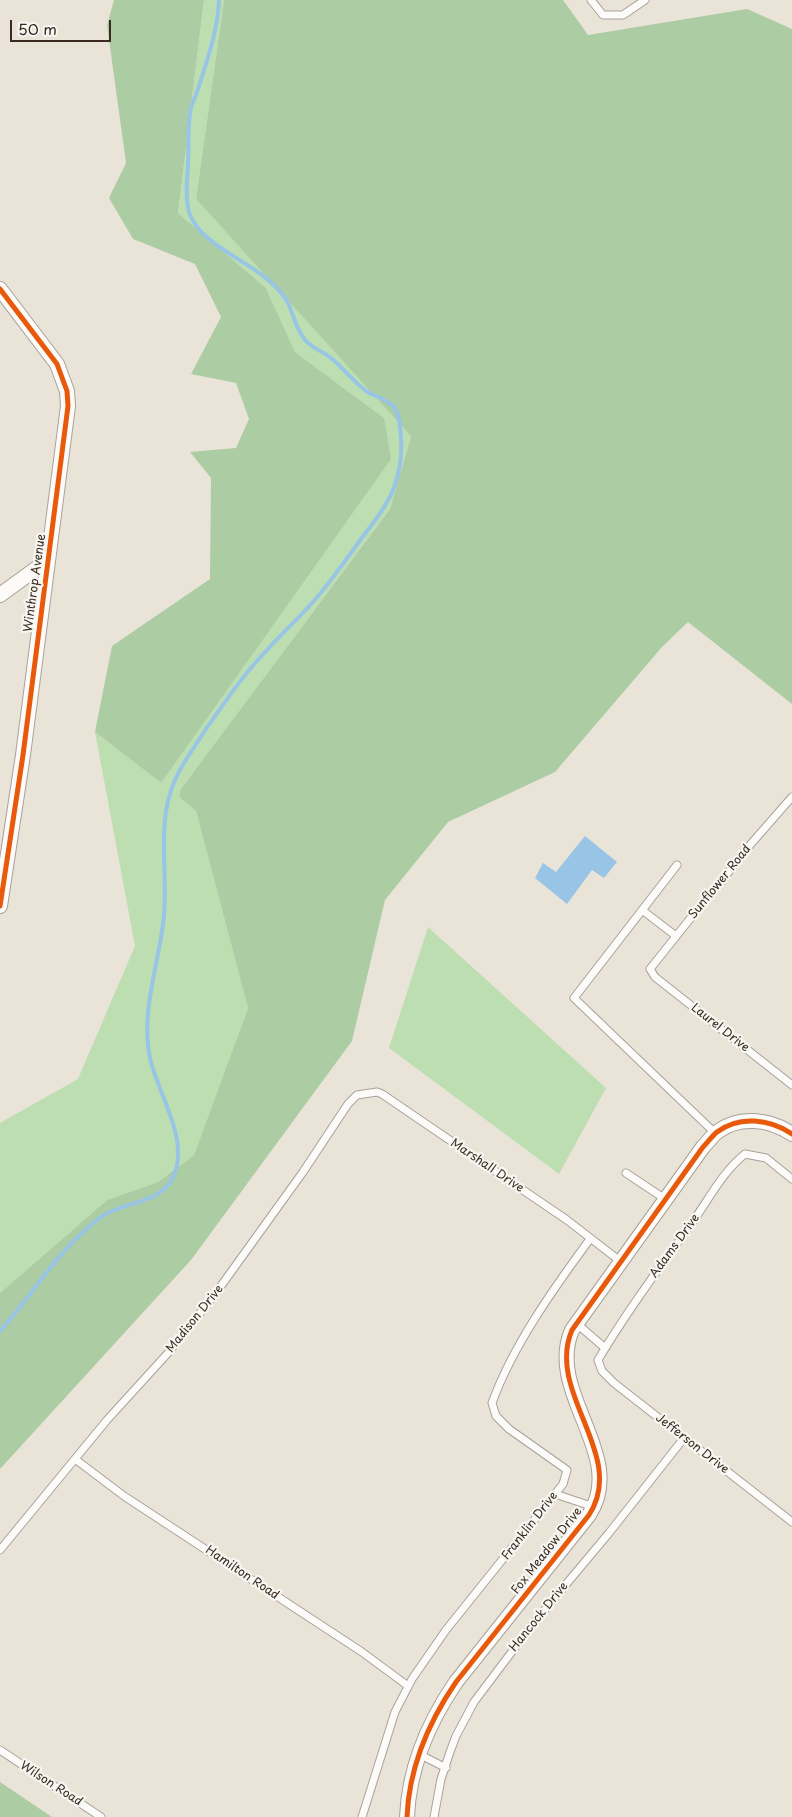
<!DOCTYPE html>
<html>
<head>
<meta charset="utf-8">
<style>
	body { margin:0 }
	#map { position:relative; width:792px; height:1817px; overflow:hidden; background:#eae4d8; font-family:"Playpen Sans",sans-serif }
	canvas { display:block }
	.scale { position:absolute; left:10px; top:20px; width:101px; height:22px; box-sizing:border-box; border:2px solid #3b2a1e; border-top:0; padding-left:6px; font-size:15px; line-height:18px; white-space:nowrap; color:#3b2a1e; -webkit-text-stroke:4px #f6f6f2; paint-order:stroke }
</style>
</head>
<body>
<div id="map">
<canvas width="792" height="1817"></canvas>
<div class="scale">50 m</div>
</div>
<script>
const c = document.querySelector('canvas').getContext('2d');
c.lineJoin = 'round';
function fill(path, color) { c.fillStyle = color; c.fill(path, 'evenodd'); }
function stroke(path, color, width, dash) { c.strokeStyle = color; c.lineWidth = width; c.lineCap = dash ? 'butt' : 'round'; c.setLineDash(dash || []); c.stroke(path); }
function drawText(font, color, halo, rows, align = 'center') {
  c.font = font + ' "Playpen Sans",sans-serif'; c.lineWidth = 4.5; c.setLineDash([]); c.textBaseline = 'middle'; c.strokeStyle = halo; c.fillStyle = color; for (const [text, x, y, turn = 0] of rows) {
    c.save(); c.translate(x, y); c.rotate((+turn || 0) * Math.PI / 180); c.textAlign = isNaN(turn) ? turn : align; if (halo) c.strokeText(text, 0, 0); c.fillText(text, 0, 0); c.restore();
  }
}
const green = new Path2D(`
	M 204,0 L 224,0 L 196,199 L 411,435 L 390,509 L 180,790 L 180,798 L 196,811 L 248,1008 L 194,1155 L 158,1182 L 107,1200 L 0,1293 L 0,1123 L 78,1079 L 135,946 L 95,732 L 161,783 L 384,418 L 295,352 L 266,288 L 178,213 Z
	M 428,927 L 606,1088 L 559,1174 L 389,1048 Z`);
const forest = new Path2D(`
	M 114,0 L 204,0 L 178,213 L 266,288 L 295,352 L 384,418 L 391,459 L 161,783 L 95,732 L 112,646 L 210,579 L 211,478 L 190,452 L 236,448 L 249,419 L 236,383 L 191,374 L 221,317 L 195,264 L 133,239 L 109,198 L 126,163 L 107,25 Z
	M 224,0 L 563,0 L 588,35 L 747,9 L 792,29 L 792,704 L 688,622 L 662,647 L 555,772 L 448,822 L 385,900 L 352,1041 L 191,1260 L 0,1469 L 0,1293 L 107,1200 L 158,1182 L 194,1155 L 248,1008 L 196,811 L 180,798 L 180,790 L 390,509 L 411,436 L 196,199 Z
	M 0,1782 L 52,1817 L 0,1817 Z`);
const water = new Path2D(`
	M 585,836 L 617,862 L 604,878 L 592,870 L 567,904 L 535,878 L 543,863 L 556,872 Z`);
const stream = new Path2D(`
	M 0,1331 C 34,1293 59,1248 101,1217 C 122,1202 157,1204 171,1181 C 193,1144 158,1095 150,1058 C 140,1011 160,962 164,915 C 168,871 156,822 175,780 C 182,763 194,748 204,732 C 221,708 237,683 257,661 C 274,641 294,623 312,603 C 330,583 345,561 361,539 C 373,523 388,505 395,485 C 400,470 402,453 401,438 C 400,428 400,414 394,407 C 387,399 374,396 366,391 C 353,381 343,368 331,358 C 322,351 312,348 305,340 C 296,329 294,316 288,303 C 284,294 275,286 267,279 C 244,259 199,243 189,212 C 185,197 187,180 188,165 C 189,147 187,126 191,108 C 193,101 197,93 199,86 C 208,58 218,29 219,0`);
const service = new Path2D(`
	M 591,0 L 603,15 L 623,15 L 645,0
	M 792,797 L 743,853 L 721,882 L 705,900 L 650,969 L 655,977 L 792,1085
	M 677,865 L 574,998 L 715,1133
	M 642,910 L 676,936
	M 626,1173 L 665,1199
	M 792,1179 L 766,1158 L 745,1154 C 721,1173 707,1203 689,1227 C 657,1271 626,1313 598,1360 L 602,1371 L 614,1383 L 792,1522
	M 576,1323 L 605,1348
	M 75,1459 L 124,1496 L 362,1652 L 408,1686
	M 555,1494 L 594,1507
	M 0,1550 L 107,1420 L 168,1353 L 213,1297 L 303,1172 L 348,1104 L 357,1095 L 377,1092 L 382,1094 L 567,1220 L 620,1261
	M 0,1750 L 101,1817
	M 419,1754 L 446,1768
	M 362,1817 L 395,1712 L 412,1679 L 446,1630 L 563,1484 L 567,1470 L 509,1429 L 496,1416 L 492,1403 C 513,1345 554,1288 590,1239
	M 434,1817 L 441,1779 L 450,1752 L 456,1736 L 474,1702 L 532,1625 L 609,1533 L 684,1438`);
const minor = new Path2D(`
	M 0,289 L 57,364 L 67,391 L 68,406 L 23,755 L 0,906
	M 0,595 L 48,560
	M 407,1817 C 409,1767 428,1723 456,1682 L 589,1515 C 628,1455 545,1393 572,1330 L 703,1147 C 708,1142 712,1136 717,1132 C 739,1115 770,1119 792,1134`);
const cycleway = new Path2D(`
	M 0,289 L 57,364 L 67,391 L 68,406 L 23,755 L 0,906
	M 407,1817 C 409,1767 428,1723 456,1682 L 589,1515 C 628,1455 545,1393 572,1330 L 703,1147 C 708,1142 712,1136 717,1132 C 739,1115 770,1119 792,1134`);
const streetNames = [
	["Winthrop Avenue",35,583,-82],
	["Sunflower Road",720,882,-51],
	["Laurel Drive",720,1028,38],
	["Marshall Drive",487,1166,34],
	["Adams Drive",675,1246,-54],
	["Madison Drive",195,1319,-51],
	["Jefferson Drive",692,1444,38],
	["Franklin Drive",530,1526,-52],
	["Fox Meadow Drive",547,1551,-52],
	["Hamilton Road",242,1573,34],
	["Hancock Drive",539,1617,-51],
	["Wilson Road",51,1784,33]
];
fill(green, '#bddeb0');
fill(forest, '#accca4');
fill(water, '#98c5e5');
stroke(stream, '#98c5e5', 4);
stroke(service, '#a7a299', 9);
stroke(minor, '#a7a299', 16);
stroke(service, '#fcfbf9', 7);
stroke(minor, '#fcfbf9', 14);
stroke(cycleway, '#e8590c', 5);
drawText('12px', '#3b2a1e', '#f6f6f2', streetNames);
</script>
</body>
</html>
